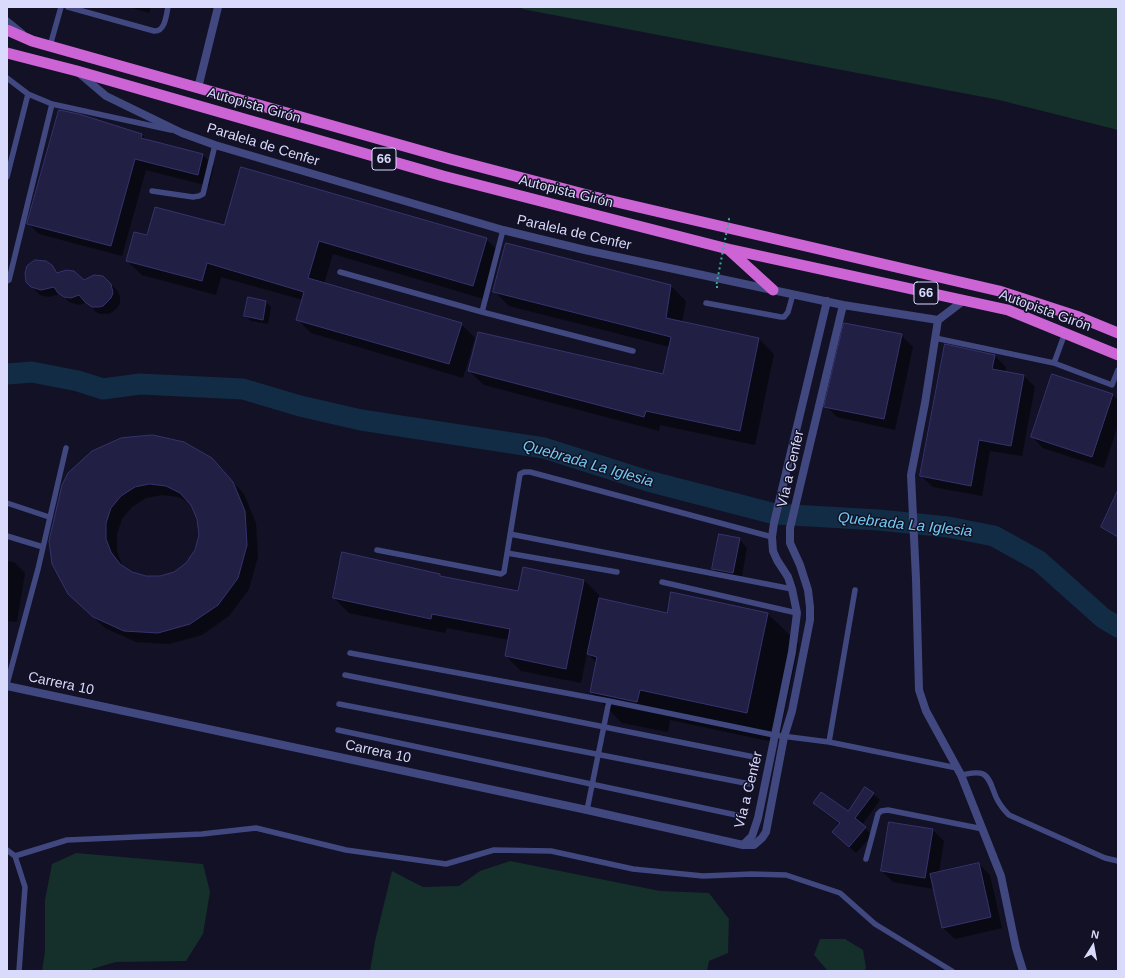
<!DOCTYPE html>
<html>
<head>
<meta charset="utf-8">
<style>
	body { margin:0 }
	#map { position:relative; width:1125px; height:978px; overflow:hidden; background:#121125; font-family:Helvetica,sans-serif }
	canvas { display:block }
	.frame { position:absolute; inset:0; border:8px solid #d9dafc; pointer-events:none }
	.north { position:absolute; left:1073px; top:926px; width:40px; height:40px; -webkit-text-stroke:3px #121125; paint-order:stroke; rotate:11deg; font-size:11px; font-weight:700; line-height:16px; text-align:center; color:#d9dafc }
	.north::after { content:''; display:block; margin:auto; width:14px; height:18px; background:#d9dafc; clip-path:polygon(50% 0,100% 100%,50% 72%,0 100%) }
</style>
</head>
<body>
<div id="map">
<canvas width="1125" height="978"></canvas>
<div class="frame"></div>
<div class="north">N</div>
</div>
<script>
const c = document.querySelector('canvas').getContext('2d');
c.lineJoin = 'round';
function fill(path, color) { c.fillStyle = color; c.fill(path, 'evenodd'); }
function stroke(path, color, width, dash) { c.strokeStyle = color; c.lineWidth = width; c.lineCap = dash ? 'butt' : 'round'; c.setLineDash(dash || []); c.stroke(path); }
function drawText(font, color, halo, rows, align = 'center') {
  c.font = font + ' Helvetica,sans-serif'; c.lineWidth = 3; c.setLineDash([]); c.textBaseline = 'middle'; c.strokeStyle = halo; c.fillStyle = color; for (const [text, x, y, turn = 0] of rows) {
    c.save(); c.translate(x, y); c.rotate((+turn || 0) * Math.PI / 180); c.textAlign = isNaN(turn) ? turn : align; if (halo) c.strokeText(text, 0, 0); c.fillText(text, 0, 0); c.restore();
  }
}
const green = new Path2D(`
	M 522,7 L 1118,7 L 1118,130 L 999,100 L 522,9 Z
	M 76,853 L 203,864 L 210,892 L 203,934 L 186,961 L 116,962 L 92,969 L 92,971 L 42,971 L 45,951 L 45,900 L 52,864 Z
	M 510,861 L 660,891 L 709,893 L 729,919 L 728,953 L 709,961 L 707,971 L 370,971 L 375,941 L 392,871 L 423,887 L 459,886 L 480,871 Z
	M 820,939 L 845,939 L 863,950 L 866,968 L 864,971 L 822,971 L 827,970 L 814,955 Z`);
const shadow = new Path2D(`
	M 129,7 L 151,7 L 149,13 Z
	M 141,134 L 148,141 L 203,155 L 214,166 L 209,186 L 146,170 L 122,256 L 39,234 L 28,223 Z
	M 225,227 L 486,239 L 500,253 L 487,300 L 333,254 L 324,284 L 461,324 L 475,338 L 463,378 L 311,333 L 297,319 L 303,300 L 221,277 L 216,295 L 142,275 L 127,261 L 148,236 Z
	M 51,266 L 59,273 L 83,281 L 109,282 L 117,290 L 120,296 L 120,303 L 117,308 L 111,313 L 107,314 L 100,314 L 96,312 L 87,302 L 79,305 L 69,302 L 61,294 L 49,297 L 40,295 L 32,287 Z
	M 671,286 L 686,301 L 682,323 L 759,339 L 774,354 L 755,445 L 660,425 L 659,431 L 484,385 L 469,371 L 664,375 L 670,347 L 509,306 L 494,291 Z
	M 266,302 L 271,307 L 268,324 L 251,321 L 245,316 Z
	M 901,335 L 913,347 L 895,430 L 837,417 L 826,406 Z
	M 995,356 L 1006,367 L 1005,373 L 1024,376 L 1035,387 L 1022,456 L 990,451 L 982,496 L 933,487 L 921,476 Z
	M 1053,375 L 1113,395 L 1118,400 L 1118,425 L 1104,468 L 1043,448 L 1032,437 Z
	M 184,443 L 211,459 L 244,494 L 256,523 L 258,557 L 249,589 L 229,616 L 202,635 L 169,644 L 136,642 L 105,628 L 80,605 L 50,541 ZM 162,495 L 178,497 L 192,504 L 198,519 L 200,535 L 196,551 L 186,564 L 174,573 L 160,577 L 145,577 L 131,573 L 122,565 L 117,551 L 117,534 L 122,519 L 132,507 L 146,498 Z
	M 739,539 L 747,548 L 741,581 L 721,577 L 713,569 Z
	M 7,561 L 14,562 L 25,573 L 17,622 L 7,621 Z
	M 524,568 L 584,580 L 599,595 L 598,599 L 668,614 L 768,614 L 799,644 L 778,743 L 670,720 L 668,732 L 622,723 L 591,692 L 597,663 L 587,653 L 581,683 L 521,671 L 506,656 L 509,640 L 447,628 L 445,633 L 349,613 L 334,598 L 440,575 L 443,577 L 519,592 Z
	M 873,794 L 880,800 L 862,825 L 872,835 L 856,853 L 833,832 L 840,824 L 821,810 L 814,803 L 848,812 Z
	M 933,830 L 944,841 L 939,873 L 979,864 L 990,875 L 1002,928 L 955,939 L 943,928 L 934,889 L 893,882 L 882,871 Z`);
const river = new Path2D(`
	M 7,374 L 32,372 L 78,381 L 103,389 L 140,384 L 243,389 L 300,406 L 361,420 L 544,448 L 648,481 L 775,514 L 879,520 L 948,527 L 994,536 L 1039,561 L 1103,618 L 1118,627`);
const building = new Path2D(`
	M 59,110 L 79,114 L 142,134 L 141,138 L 203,154 L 198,175 L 135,159 L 111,246 L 27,224 Z
	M 241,167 L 487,238 L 473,286 L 319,241 L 308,278 L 462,323 L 449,364 L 296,320 L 304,292 L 207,263 L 202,281 L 126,261 L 134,232 L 147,235 L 155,207 L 224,225 Z
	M 506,243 L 671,285 L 666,318 L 759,338 L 740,431 L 646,411 L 644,417 L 468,371 L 478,332 L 663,374 L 671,337 L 493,292 Z
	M 35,260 L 46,261 L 52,265 L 57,273 L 66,270 L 74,271 L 84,280 L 94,275 L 103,276 L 111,284 L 113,293 L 111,298 L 103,306 L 99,307 L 92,307 L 85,302 L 79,295 L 71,298 L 64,297 L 58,293 L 54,287 L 41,290 L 31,287 L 26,282 L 25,273 L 27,266 Z
	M 248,297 L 266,301 L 263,320 L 244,316 Z
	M 844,323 L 902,334 L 884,419 L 824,407 Z
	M 945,344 L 995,355 L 992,369 L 1024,375 L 1011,446 L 979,440 L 971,486 L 920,476 Z
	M 1052,374 L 1113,394 L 1092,457 L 1031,437 Z
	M 153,435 L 184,442 L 212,458 L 233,482 L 245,511 L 247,545 L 238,578 L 218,605 L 190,624 L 158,633 L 124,631 L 93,617 L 68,594 L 52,564 L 49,541 L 62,485 L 68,473 L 92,451 L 121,438 ZM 150,484 L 166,486 L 180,493 L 191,505 L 197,519 L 199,535 L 195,550 L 186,563 L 174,572 L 160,576 L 146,576 L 132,572 L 120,564 L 111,552 L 106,539 L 106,523 L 111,508 L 121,496 L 135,487 Z
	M 1118,490 L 1118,537 L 1101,527 Z
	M 719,534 L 740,538 L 733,573 L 712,569 Z
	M 342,552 L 440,574 L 440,576 L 518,591 L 523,567 L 584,580 L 566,669 L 505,656 L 510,629 L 432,614 L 431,619 L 333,598 Z
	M 671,592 L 768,613 L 747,713 L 640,690 L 637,702 L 590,692 L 597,657 L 587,654 L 599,598 L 667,613 Z
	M 865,787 L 874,793 L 855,818 L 866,827 L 849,847 L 832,832 L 840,823 L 813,803 L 821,792 L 848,811 Z
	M 889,822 L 933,829 L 925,878 L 881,871 Z
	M 979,863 L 991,917 L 942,928 L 930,874 Z`);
const service = new Path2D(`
	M 68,7 L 154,31 C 165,32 166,16 168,7
	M 7,20 L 23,33
	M 50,46 L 61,7
	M 7,78 L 28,94 L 52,104 L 171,130
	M 7,177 L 28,94
	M 152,191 L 193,197 L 199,196 L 203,194 L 215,145
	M 340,272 L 482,312 L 503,230
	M 7,281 L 9,280 L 52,104
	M 706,303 L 781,317 L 784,317 L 788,312 L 793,294
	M 482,312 L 633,351
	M 935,338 L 1054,363 L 1112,385 L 1118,370
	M 1054,363 L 1065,333
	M 7,503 L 49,517
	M 510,534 L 792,589
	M 7,536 L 43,547
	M 377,550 L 501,574 L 504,572 L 520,474 L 524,472 L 530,472 L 772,537
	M 507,553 L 617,572
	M 662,582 L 797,613
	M 350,653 L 609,701 L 774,735 L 829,742 L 957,768
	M 345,675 L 754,757
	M 7,684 L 38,569 L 66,448
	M 339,704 L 750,784
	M 338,730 L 741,816
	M 829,742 L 855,590
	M 961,775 C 968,774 977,771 983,774 C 991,778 993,792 997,799 C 1000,805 1004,810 1009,815 L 1105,858 L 1118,861
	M 587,810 L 609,701
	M 7,850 L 15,856 L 25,887 L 19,971
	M 15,856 L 67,840 L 202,834 L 256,828 L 346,850 L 446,864 L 494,850 L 551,851 L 633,869 L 703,876 L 752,874 L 786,875 L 840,893 L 875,924 L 952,971
	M 866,859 L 878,814 L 881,811 L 888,810 L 983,829`);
const minor = new Path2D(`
	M 79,73 L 106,96 L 182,133 L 215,145 L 503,230 L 585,250 L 843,305 L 938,320 L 963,301
	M 198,88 L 218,7
	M 938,320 L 925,403 L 911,475 L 916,579 L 919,690 L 926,711 L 961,775 L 1001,876 L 1016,948 L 1023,971
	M 7,686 L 587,810 L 743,845 L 754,845 L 762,838 L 766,832 L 784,737 L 792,711 L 810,620 L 810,607 L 808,590 L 800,565 L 790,543 L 790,528 L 843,305
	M 743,845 L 752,836 L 758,818 L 792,652 L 797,613 L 792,589 L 788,577 L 777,560 L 773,551 L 772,537 L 774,523 L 827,301`);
const trunk = new Path2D(`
	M 7,30 L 32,41 L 450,159 L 595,197 L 999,291 L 1079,317 L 1118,333
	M 7,53 L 77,71 L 443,176 L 728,249 L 1008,310 L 1118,355
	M 728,249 L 773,290`);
const pathBridge = new Path2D(`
	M 718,287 L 716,287 L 729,219 L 727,218`);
const shields = [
	[384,159,24],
	[926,293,24]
];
const shieldNames = [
	["66",384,159],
	["66",926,293]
];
const streetNames = [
	["Autopista Girón",254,106,16],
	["Paralela de Cenfer",263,145,17],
	["Autopista Girón",566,192,14],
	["Paralela de Cenfer",574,233,13],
	["Autopista Girón",1045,311,20],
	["Vía a Cenfer",791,469,-77],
	["Carrera 10",61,684,12],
	["Carrera 10",378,752,12],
	["Vía a Cenfer",749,790,-76]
];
const waterNames = [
	["Quebrada La Iglesia",588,464,16],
	["Quebrada La Iglesia",905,525,6]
];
fill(green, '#152f2a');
fill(shadow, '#0007');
stroke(river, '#112c44', 21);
fill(building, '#211f44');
stroke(building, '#36336e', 1);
stroke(service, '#414880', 5.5);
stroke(minor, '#414880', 8);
stroke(trunk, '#cd64d6', 11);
stroke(pathBridge, '#3bae95', 2, [2, 3]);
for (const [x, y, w] of shields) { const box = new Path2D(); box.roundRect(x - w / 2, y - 11, w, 22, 3); c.fillStyle = '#121125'; c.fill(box); stroke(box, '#d9dafc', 1); }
drawText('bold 13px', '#d9dafc', null, shieldNames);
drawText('14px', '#d9dafc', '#121125', streetNames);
drawText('italic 15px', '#71caf2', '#121125', waterNames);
</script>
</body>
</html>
